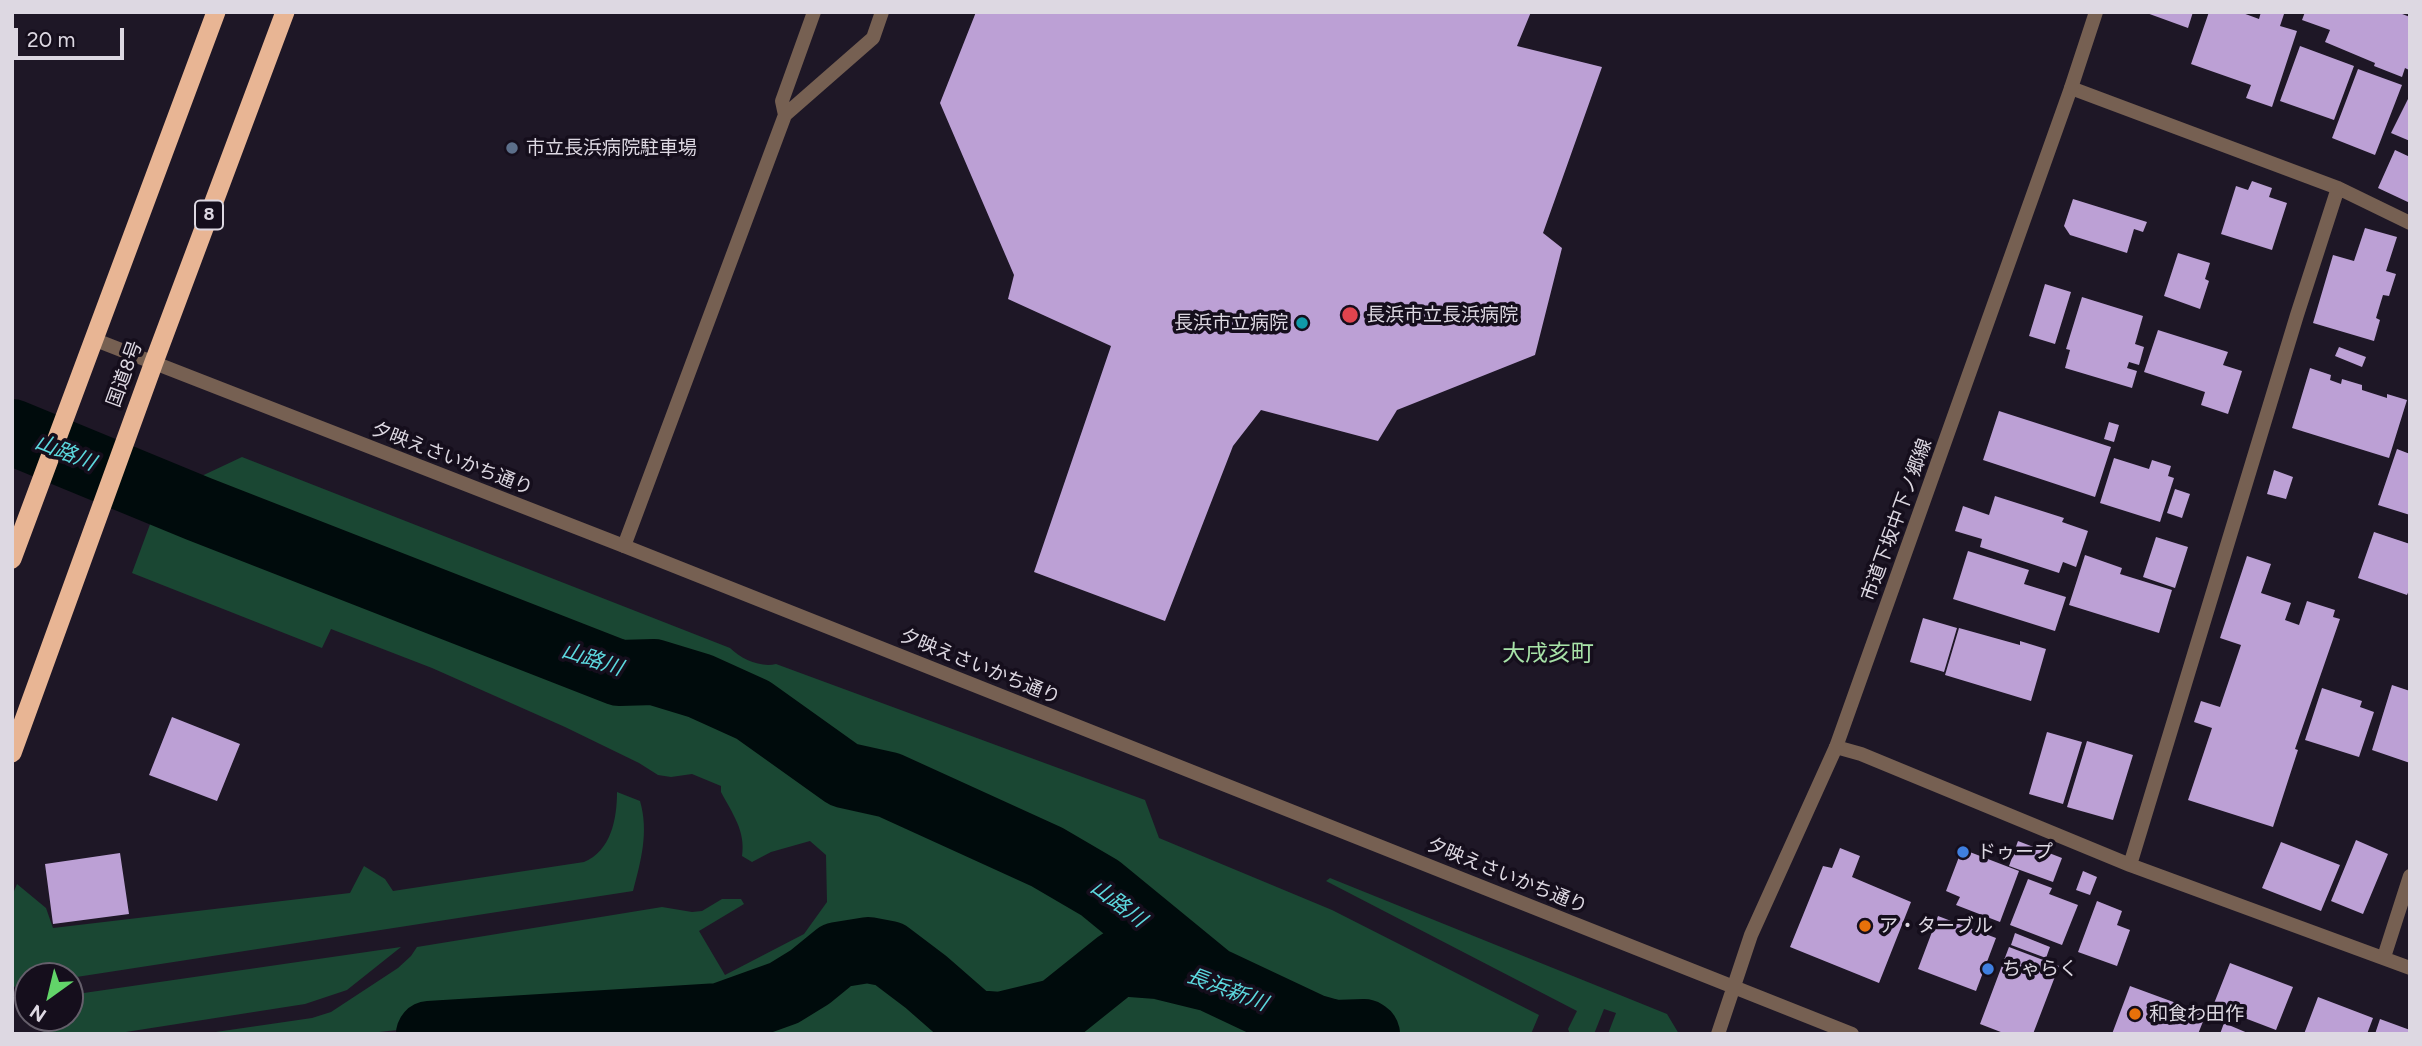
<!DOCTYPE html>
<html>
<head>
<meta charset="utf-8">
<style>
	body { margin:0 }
	#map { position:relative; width:2422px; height:1046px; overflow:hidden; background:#1e1726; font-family:Figtree,sans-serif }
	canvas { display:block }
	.frame { position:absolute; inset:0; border:14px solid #ddd8e2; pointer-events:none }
	.north { position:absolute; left:14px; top:962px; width:70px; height:70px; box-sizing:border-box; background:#150e1c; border:2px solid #655f6b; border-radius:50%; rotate:214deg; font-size:19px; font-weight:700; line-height:28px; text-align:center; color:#ddd8e2 }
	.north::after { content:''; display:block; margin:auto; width:24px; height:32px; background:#62d469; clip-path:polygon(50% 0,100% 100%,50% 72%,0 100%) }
	.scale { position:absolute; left:14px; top:28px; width:110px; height:32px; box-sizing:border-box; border:4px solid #ddd8e2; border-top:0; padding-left:9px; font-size:21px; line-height:24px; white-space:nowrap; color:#ddd8e2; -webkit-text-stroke:5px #150e1c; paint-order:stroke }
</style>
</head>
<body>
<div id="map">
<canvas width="2422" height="1046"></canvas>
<div class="frame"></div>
<div class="north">N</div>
<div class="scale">20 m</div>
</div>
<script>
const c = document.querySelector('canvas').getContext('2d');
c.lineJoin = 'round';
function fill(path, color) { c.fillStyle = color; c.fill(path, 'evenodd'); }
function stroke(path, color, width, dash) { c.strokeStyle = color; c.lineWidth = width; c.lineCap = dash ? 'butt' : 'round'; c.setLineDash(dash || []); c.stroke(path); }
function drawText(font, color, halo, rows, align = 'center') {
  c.font = font + ' Figtree,"Noto Sans JP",sans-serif'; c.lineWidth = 7; c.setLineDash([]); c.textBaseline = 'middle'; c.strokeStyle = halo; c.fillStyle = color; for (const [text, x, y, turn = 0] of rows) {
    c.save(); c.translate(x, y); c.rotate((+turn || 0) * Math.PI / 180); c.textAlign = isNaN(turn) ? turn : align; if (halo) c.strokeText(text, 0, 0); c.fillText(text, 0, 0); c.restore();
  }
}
const green = new Path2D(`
	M 242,457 L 730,648 C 741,659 761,668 776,664 L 1145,800 L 1159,838 L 1332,910 L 1539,1015 L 1531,1034 L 1400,1034 L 1375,1017 L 1344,1009 L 1313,1008 L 1292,996 L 1225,974 L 1198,954 L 1130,893 L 1095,868 L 1066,859 L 1027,833 L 962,810 L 907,785 L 848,769 L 819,750 L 759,704 L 725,687 L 659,663 L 635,662 L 613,656 L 509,610 L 381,563 L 303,531 L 264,517 L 239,514 L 174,489 Z
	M 159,500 L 215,535 L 290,557 L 356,582 L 406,605 L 476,631 L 606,685 L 639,695 L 654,688 L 671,683 L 711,698 L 751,718 L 838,779 L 860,787 L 880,789 L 1071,881 L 1122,912 L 1129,928 L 1141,931 L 1184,960 L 1180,967 L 1151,957 L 1113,959 L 1066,999 L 1045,1010 L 1011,1015 L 974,1011 L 956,1000 L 925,963 L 903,953 L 889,942 L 875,939 L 832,947 L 785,976 L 718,1006 L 683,1006 L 622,1012 L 498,1019 L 361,1034 L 202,1034 L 312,1018 L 331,1012 L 398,968 L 411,956 L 417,947 L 662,907 L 692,912 L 702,911 L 722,899 L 741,899 L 744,904 L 699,931 L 725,975 L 804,934 L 827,902 L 826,855 L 810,841 L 771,852 L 752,862 L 742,856 C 746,831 732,813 721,792 L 721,786 L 692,774 L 671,777 L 658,775 L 639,763 L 565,727 L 432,668 L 331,629 L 322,648 L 132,573 Z
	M 617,792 L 640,801 C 649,832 641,861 633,891 L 70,978 L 70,976 L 28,976 L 28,985 L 12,987 L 12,896 L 17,884 L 46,908 L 53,928 L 350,893 L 364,866 L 385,879 L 393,891 L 584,862 C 611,851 617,819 617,792 Z
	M 1330,878 L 1667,1014 L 1679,1034 L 1608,1034 L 1616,1013 L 1604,1009 L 1594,1034 L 1570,1034 L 1568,1029 L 1577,1011 L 1326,881 Z
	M 401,947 L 347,990 L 305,1004 L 113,1034 L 44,1034 L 42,1018 L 70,1018 L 70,995 Z
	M 856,961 C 863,961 872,960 879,962 C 902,967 948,1015 965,1034 L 721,1034 L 755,1021 L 780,1019 L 805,991 L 826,974 Z
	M 1128,969 L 1187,979 L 1219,1000 L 1249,1007 L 1272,1020 L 1288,1034 L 1006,1034 L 1007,1030 L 1023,1029 L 1071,1018 L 1117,970 Z`);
const river = new Path2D(`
	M 12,432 L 199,509 L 619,673 L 654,672 L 700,686 L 753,710 L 844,775 L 889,785 L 1047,857 L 1100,888 L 1211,979
	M 429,1034 L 720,1016 L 784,993 L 810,977 L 837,955 L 868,950 L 889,954 L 926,982 L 973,1023 L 1000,1025 L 1058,1011 L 1118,963 L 1158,966 L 1211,979 L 1313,1027 L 1334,1033 L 1364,1032 L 1367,1034`);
const building = new Path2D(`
	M 976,12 L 1531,12 L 1517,46 L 1602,67 L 1543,233 L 1562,248 L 1535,355 L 1397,410 L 1378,441 L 1261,410 L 1233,446 L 1165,621 L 1034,572 L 1111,346 L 1008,299 L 1014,275 L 940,103 Z
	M 2144,12 L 2193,12 L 2188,28 Z
	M 2209,12 L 2240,12 L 2259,19 L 2261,12 L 2278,12 L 2284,14 L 2280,26 L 2297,31 L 2272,107 L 2246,98 L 2251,85 L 2191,64 Z
	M 2305,12 L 2397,12 L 2410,17 L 2409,70 L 2405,68 L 2402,77 L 2374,66 L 2375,63 L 2325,42 L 2330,30 L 2302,20 Z
	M 2300,46 L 2354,66 L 2334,120 L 2280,101 Z
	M 2358,69 L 2402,85 L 2375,155 L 2332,138 Z
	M 2410,95 L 2410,141 L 2391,133 Z
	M 2395,150 L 2410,157 L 2410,203 L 2378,188 Z
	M 2252,181 L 2272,188 L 2269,197 L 2287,203 L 2272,250 L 2221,234 L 2236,186 L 2248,190 Z
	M 2073,199 L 2147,222 L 2143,232 L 2134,229 L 2127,253 L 2070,235 L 2064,226 Z
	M 2365,228 L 2397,237 L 2386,271 L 2396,274 L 2389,296 L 2383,295 L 2376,318 L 2380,320 L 2374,341 L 2313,323 L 2333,255 L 2354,261 Z
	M 2178,253 L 2210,263 L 2205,279 L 2209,281 L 2200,309 L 2164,296 Z
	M 2045,284 L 2071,292 L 2055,344 L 2029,336 Z
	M 2082,297 L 2143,316 L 2135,344 L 2144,347 L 2139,365 L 2129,362 L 2127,368 L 2137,371 L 2132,388 L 2065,368 L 2070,350 L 2066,349 Z
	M 2158,330 L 2228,352 L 2223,365 L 2242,371 L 2228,414 L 2201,405 L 2205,392 L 2144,372 Z
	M 2339,347 L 2366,357 L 2362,367 L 2335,356 Z
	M 2310,368 L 2331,375 L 2330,380 L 2341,384 L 2342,379 L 2362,385 L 2362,390 L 2387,398 L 2387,394 L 2407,400 L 2389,458 L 2292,428 Z
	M 1999,411 L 2111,447 L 2095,497 L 1983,460 Z
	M 2109,422 L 2119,425 L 2114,442 L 2104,439 Z
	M 2397,449 L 2410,454 L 2410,515 L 2378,505 Z
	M 2114,458 L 2149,469 L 2152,460 L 2171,466 L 2168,476 L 2174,478 L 2160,522 L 2100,503 Z
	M 2274,470 L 2293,477 L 2286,499 L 2267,494 Z
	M 2175,489 L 2190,494 L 2182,518 L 2167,513 Z
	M 1995,496 L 2064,518 L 2062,522 L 2088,531 L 2076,567 L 2063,562 L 2059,573 L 1980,547 L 1982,539 L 1955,531 L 1963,506 L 1989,515 Z
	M 2374,532 L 2410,544 L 2410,588 L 2407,595 L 2358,578 Z
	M 2156,537 L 2188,547 L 2175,588 L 2143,577 Z
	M 1968,551 L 2029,570 L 2024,584 L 2066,597 L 2055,631 L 1953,599 Z
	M 2085,555 L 2122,568 L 2120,574 L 2172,590 L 2159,633 L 2069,605 Z
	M 2247,556 L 2271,564 L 2261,593 L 2291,603 L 2285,620 L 2299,625 L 2307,601 L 2335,610 L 2333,617 L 2340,619 L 2295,749 L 2298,750 L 2273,827 L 2188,800 L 2212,728 L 2194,722 L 2201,701 L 2220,707 L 2241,645 L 2220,638 Z
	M 1923,618 L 1957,628 L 1944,672 L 1910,662 Z
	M 1959,628 L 2020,645 L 2020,641 L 2046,649 L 2031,701 L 1945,675 Z
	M 2392,685 L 2410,691 L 2410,763 L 2372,750 Z
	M 2322,688 L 2362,701 L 2360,707 L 2374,712 L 2359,757 L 2305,740 Z
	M 172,717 L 240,744 L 217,801 L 149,775 Z
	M 2047,732 L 2082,742 L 2063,804 L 2029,794 Z
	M 2087,741 L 2133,755 L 2113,820 L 2067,807 Z
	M 2356,840 L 2388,854 L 2363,914 L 2331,901 Z
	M 2018,841 L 2062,858 L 2053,882 L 2009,866 Z
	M 2281,842 L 2340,865 L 2321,911 L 2262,888 Z
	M 1840,848 L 1860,856 L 1852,877 L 1911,902 L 1879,983 L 1790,947 L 1823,866 L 1832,868 Z
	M 1962,849 L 2019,871 L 2000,922 L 1956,905 L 1960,897 L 1946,891 Z
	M 120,853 L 129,914 L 53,924 L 45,864 Z
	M 2083,871 L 2097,877 L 2090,895 L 2076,890 Z
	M 2028,879 L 2052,888 L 2049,894 L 2078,905 L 2062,945 L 2010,925 Z
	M 2097,901 L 2122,911 L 2117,925 L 2130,930 L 2117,966 L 2078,952 Z
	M 1938,916 L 1996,938 L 1976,991 L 1918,969 Z
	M 2015,933 L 2050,947 L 2046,958 L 2011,945 Z
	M 2009,947 L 2059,966 L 2033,1034 L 2006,1034 L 1980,1024 Z
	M 2230,963 L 2293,987 L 2276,1030 L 2213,1006 Z
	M 2130,986 L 2206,1014 L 2198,1034 L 2112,1034 Z
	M 2318,997 L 2373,1018 L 2367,1034 L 2304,1034 Z
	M 2380,1019 L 2410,1030 L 2410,1034 L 2375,1034 Z
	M 2224,1023 L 2250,1034 L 2220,1034 Z`);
const service = new Path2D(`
	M 785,115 L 782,101 L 814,12
	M 624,546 L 785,115 L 873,38 L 882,12`);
const minor = new Path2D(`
	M 2071,88 L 2338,188 L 2410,223
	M 1836,747 L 1861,754 L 2130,865 L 2410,968
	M 2130,865 L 2297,315 L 2338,188
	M 2384,957 L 2410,876`);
const tertiary = new Path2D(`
	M 93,339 L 624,546 L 1852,1034
	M 1718,1034 L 1751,935 L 1836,747 L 2071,88 L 2096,12`);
const trunk = new Path2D(`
	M 12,559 L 216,12
	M 12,753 L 154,362 L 285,12`);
const markers = [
	[512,148,7,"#5c6f8a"],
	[1350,315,9,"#e0444e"],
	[1302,323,7,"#0f9aa8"],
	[1963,852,7,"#3f7fe0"],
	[1865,926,7,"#e8710a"],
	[1988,969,7,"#3f7fe0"],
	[2135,1014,7,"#e8710a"]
];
const shields = [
	[209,215,28]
];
const shieldNames = [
	["8",209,215]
];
const poiNames = [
	["市立長浜病院駐車場",526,148],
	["長浜市立長浜病院",1366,315],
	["長浜市立病院",1288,323,"right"],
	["ドゥープ",1977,852],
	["ア・ターブル",1879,926],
	["ちゃらく",2002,969],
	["和食わ田作",2149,1014]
];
const streetNames = [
	["国道8号",125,374,-70],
	["夕映えさいかち通り",452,459,21],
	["市道下坂中下ノ郷線",1897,520,-70],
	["夕映えさいかち通り",980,667,22],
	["夕映えさいかち通り",1507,876,22]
];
const waterNames = [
	["山路川",65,453,22],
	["山路川",592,660,18],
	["山路川",1118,904,37],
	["長浜新川",1227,990,21]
];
const quarterNames = [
	["大戌亥町",1548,654]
];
fill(green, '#1a4733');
stroke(river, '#000b0c', 66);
fill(building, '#bca0d5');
stroke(service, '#766052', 14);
stroke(minor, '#766052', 14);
stroke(tertiary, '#766052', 14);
stroke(trunk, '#e8b594', 19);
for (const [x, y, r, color] of markers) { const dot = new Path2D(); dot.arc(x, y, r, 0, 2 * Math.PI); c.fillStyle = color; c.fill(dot); stroke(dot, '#150e1c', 2.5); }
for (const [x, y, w] of shields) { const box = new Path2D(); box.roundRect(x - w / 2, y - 14.5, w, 29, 5); c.fillStyle = '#150e1c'; c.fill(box); stroke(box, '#ddd8e2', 2); }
drawText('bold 18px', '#ddd8e2', null, shieldNames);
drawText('19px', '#ddd8e2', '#150e1c', poiNames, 'left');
drawText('19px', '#ddd8e2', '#150e1c', streetNames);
drawText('italic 21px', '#5cd8de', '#150e1c', waterNames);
drawText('23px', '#a8e3a8', '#150e1c', quarterNames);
</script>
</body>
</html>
